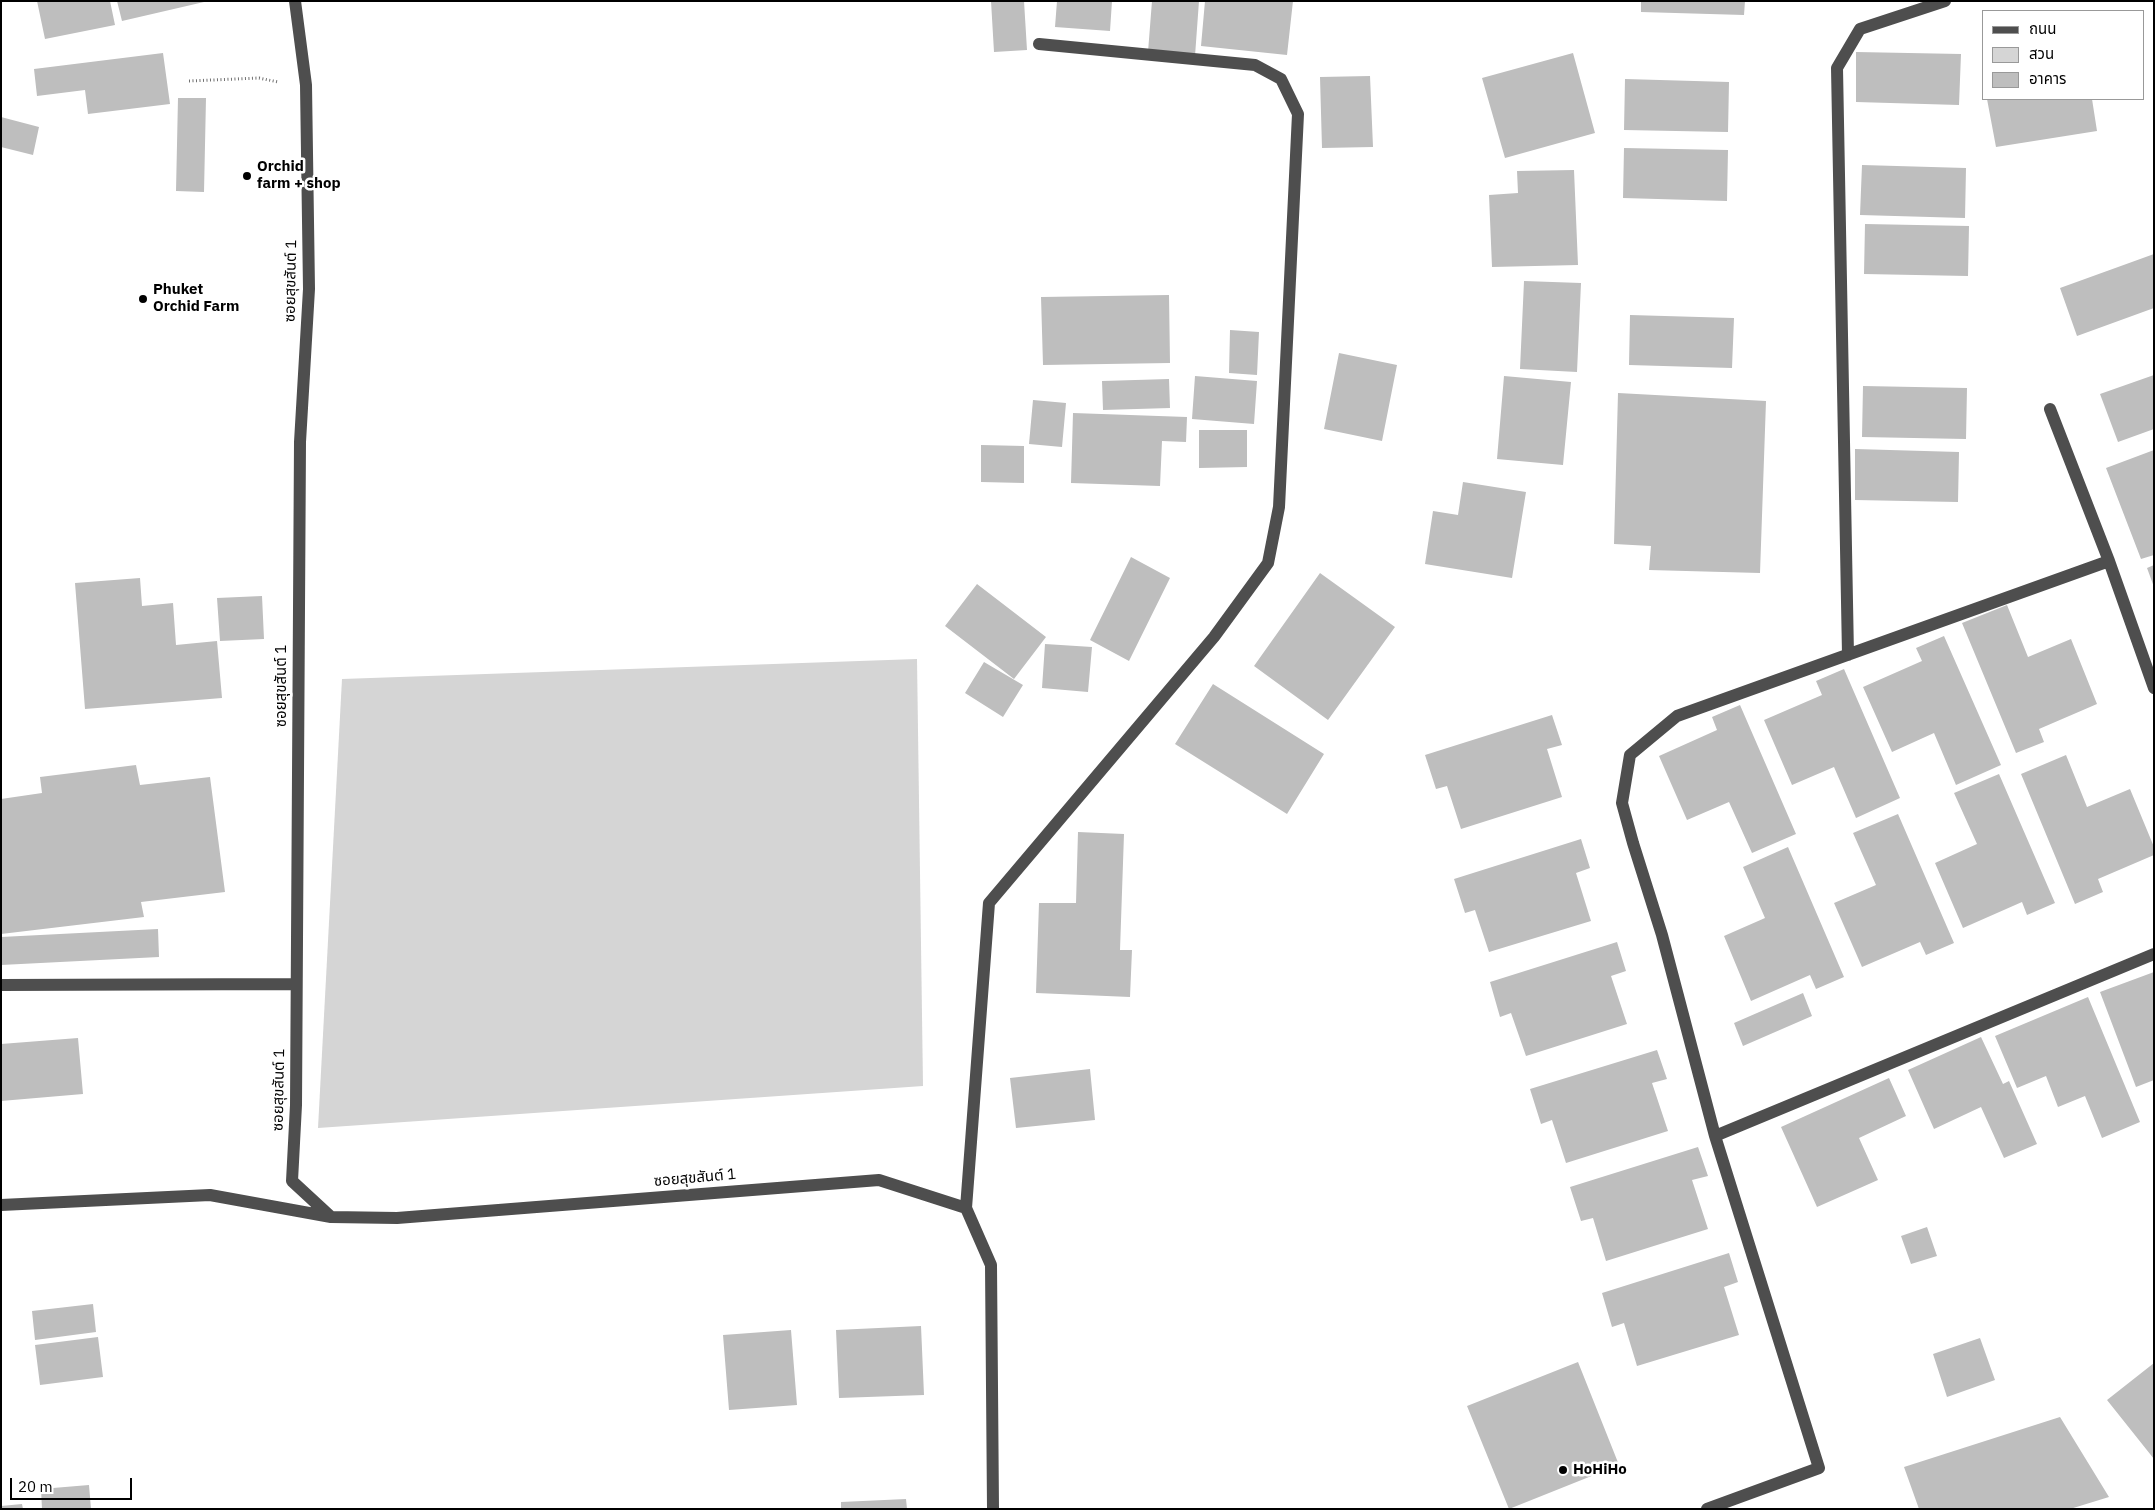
<!DOCTYPE html>
<html>
<head>
<meta charset="utf-8">
<style>
	body { margin:0 }
	#map { position:relative; width:2155px; height:1510px; overflow:hidden; background:#fff; font-family:"IBM Plex Sans","Noto Sans Thai",sans-serif }
	canvas { display:block }
	.frame { position:absolute; inset:0; border:2px solid #000; pointer-events:none }
	.legend { position:absolute; left:1982px; top:10px; width:162px; height:90px; box-sizing:border-box; background:#fff; border:1px solid #999; margin:0; padding:6px 9px; list-style:none; font-size:15px; color:#000 }
	.legend li { display:flex; align-items:center; gap:10px; height:25px }
	.legend b { width:25px; border:1px solid #999 }
	.scale { position:absolute; left:10px; top:1478px; width:122px; height:22px; box-sizing:border-box; border:2px solid #000; border-top:0; padding-left:6px; font-size:15px; line-height:18px; white-space:nowrap; color:#000; -webkit-text-stroke:4px #fff; paint-order:stroke }
</style>
</head>
<body>
<div id="map">
<canvas width="2155" height="1510"></canvas>
<div class="frame"></div>
<ul class="legend">
<li><b style="height:6px;background:#4e4e4e"></b>ถนน</li>
<li><b style="height:14px;background:#d5d5d5"></b>สวน</li>
<li><b style="height:14px;background:#bebebe"></b>อาคาร</li>
</ul>
<div class="scale">20 m</div>
</div>
<script>
const c = document.querySelector('canvas').getContext('2d');
c.lineJoin = 'round';
function fill(path, color) { c.fillStyle = color; c.fill(path, 'evenodd'); }
function stroke(path, color, width, dash) { c.strokeStyle = color; c.lineWidth = width; c.lineCap = dash ? 'butt' : 'round'; c.setLineDash(dash || []); c.stroke(path); }
function drawText(font, color, halo, rows, align = 'center') {
  c.font = font + ' "IBM Plex Sans","Noto Sans Thai",sans-serif'; c.lineWidth = 5; c.setLineDash([]); c.textBaseline = 'middle'; c.strokeStyle = halo; c.fillStyle = color; for (const [text, x, y, turn = 0] of rows) {
    c.save(); c.translate(x, y); c.rotate((+turn || 0) * Math.PI / 180); c.textAlign = isNaN(turn) ? turn : align; if (halo) c.strokeText(text, 0, 0); c.fillText(text, 0, 0); c.restore();
  }
}
const green = new Path2D(`
	M 917,659 L 923,1086 L 318,1128 L 342,679 Z`);
const building = new Path2D(`
	M 37,1 L 110,1 L 115,25 L 45,39 Z
	M 117,1 L 204,1 L 204,2 L 122,21 Z
	M 991,1 L 1024,1 L 1027,50 L 994,52 Z
	M 1057,1 L 1112,1 L 1110,31 L 1055,27 Z
	M 1152,1 L 1199,1 L 1195,56 L 1148,52 Z
	M 1205,1 L 1293,1 L 1287,55 L 1201,46 Z
	M 1641,1 L 1745,1 L 1744,15 L 1641,12 Z
	M 1856,52 L 1961,54 L 1959,105 L 1856,102 Z
	M 163,53 L 170,104 L 88,114 L 85,90 L 37,96 L 34,69 Z
	M 1573,53 L 1595,133 L 1505,158 L 1482,78 Z
	M 1370,76 L 1373,147 L 1322,148 L 1320,77 Z
	M 1625,79 L 1729,82 L 1728,132 L 1624,130 Z
	M 178,98 L 206,98 L 204,192 L 176,191 Z
	M 1987,99 L 2092,99 L 2097,131 L 1996,147 Z
	M 1,117 L 39,127 L 33,155 L 1,147 Z
	M 1624,148 L 1728,150 L 1727,201 L 1623,198 Z
	M 1862,165 L 1966,168 L 1965,218 L 1860,215 Z
	M 1574,170 L 1578,265 L 1492,267 L 1489,195 L 1518,193 L 1517,171 Z
	M 1865,224 L 1969,226 L 1968,276 L 1864,274 Z
	M 2154,254 L 2154,308 L 2077,336 L 2060,288 Z
	M 1524,281 L 1581,283 L 1577,372 L 1520,369 Z
	M 1169,295 L 1170,363 L 1043,365 L 1041,297 Z
	M 1630,315 L 1734,318 L 1732,368 L 1629,365 Z
	M 1230,330 L 1259,332 L 1257,375 L 1229,373 Z
	M 1339,353 L 1397,365 L 1382,441 L 1324,429 Z
	M 2154,375 L 2154,429 L 2118,442 L 2100,394 Z
	M 1195,376 L 1257,381 L 1254,424 L 1192,419 Z
	M 1504,376 L 1571,382 L 1563,465 L 1497,459 Z
	M 1169,379 L 1170,408 L 1103,410 L 1102,381 Z
	M 1863,386 L 1967,388 L 1966,439 L 1862,437 Z
	M 1618,393 L 1766,401 L 1760,573 L 1649,570 L 1651,546 L 1614,544 Z
	M 1033,400 L 1066,403 L 1062,447 L 1029,444 Z
	M 1073,413 L 1187,417 L 1186,442 L 1162,441 L 1160,486 L 1071,483 Z
	M 1199,430 L 1247,430 L 1247,467 L 1199,468 Z
	M 981,445 L 1024,446 L 1024,483 L 981,482 Z
	M 1855,449 L 1959,452 L 1958,502 L 1855,500 Z
	M 2154,450 L 2154,555 L 2141,559 L 2106,468 Z
	M 1463,482 L 1526,492 L 1512,578 L 1425,564 L 1433,511 L 1458,515 Z
	M 1131,557 L 1170,578 L 1129,661 L 1090,640 Z
	M 2154,565 L 2154,587 L 2147,568 Z
	M 1320,573 L 1395,627 L 1328,720 L 1254,666 Z
	M 140,578 L 142,606 L 173,603 L 176,645 L 217,641 L 222,698 L 85,709 L 75,583 Z
	M 977,584 L 1046,637 L 1014,679 L 945,626 Z
	M 262,596 L 264,639 L 220,641 L 217,598 Z
	M 2007,605 L 2028,657 L 2071,639 L 2097,704 L 2039,729 L 2044,742 L 2016,753 L 1962,623 Z
	M 1944,636 L 2001,765 L 1956,785 L 1934,733 L 1892,752 L 1863,687 L 1922,661 L 1916,648 Z
	M 1045,644 L 1092,647 L 1088,692 L 1042,688 Z
	M 984,662 L 1023,685 L 1003,717 L 965,693 Z
	M 1844,669 L 1900,798 L 1856,818 L 1834,767 L 1792,785 L 1764,720 L 1822,695 L 1816,681 Z
	M 1213,684 L 1324,754 L 1287,814 L 1175,744 Z
	M 1740,705 L 1796,834 L 1752,853 L 1729,802 L 1687,820 L 1659,756 L 1717,730 L 1712,717 Z
	M 1552,715 L 1562,745 L 1547,749 L 1562,797 L 1461,829 L 1447,786 L 1436,789 L 1425,755 Z
	M 2066,755 L 2087,807 L 2130,789 L 2154,847 L 2154,855 L 2098,879 L 2103,892 L 2075,904 L 2021,774 Z
	M 136,765 L 140,785 L 210,777 L 225,892 L 141,902 L 144,917 L 1,934 L 1,799 L 42,793 L 40,777 Z
	M 1999,774 L 2055,903 L 2027,915 L 2022,902 L 1963,928 L 1935,863 L 1977,844 L 1954,793 Z
	M 1898,814 L 1954,943 L 1926,955 L 1920,942 L 1862,967 L 1834,903 L 1876,885 L 1853,833 Z
	M 1078,832 L 1124,834 L 1120,950 L 1132,950 L 1130,997 L 1036,993 L 1039,903 L 1076,903 Z
	M 1581,839 L 1590,868 L 1576,873 L 1591,921 L 1489,952 L 1475,910 L 1465,913 L 1454,879 Z
	M 1788,847 L 1844,977 L 1816,989 L 1810,975 L 1751,1001 L 1724,936 L 1765,918 L 1743,867 Z
	M 158,929 L 159,957 L 1,965 L 1,937 Z
	M 1617,942 L 1626,971 L 1611,976 L 1627,1024 L 1526,1056 L 1511,1013 L 1500,1017 L 1490,982 Z
	M 2154,972 L 2154,1080 L 2136,1087 L 2100,992 Z
	M 1803,993 L 1812,1016 L 1743,1046 L 1734,1023 Z
	M 2088,997 L 2140,1122 L 2102,1138 L 2085,1096 L 2058,1107 L 2046,1076 L 2017,1088 L 1995,1036 Z
	M 1981,1037 L 2003,1084 L 2009,1081 L 2037,1144 L 2004,1158 L 1981,1107 L 1934,1129 L 1908,1070 Z
	M 78,1038 L 83,1094 L 1,1101 L 1,1044 Z
	M 1657,1050 L 1667,1079 L 1652,1083 L 1668,1131 L 1566,1163 L 1552,1120 L 1541,1124 L 1530,1089 Z
	M 1090,1069 L 1095,1120 L 1016,1128 L 1010,1078 Z
	M 1889,1078 L 1906,1116 L 1859,1138 L 1878,1180 L 1817,1207 L 1781,1127 Z
	M 1698,1147 L 1708,1176 L 1692,1180 L 1708,1229 L 1606,1261 L 1593,1218 L 1581,1221 L 1570,1187 Z
	M 1927,1227 L 1937,1256 L 1911,1264 L 1901,1236 Z
	M 1729,1253 L 1738,1282 L 1724,1287 L 1739,1335 L 1637,1366 L 1624,1323 L 1612,1327 L 1602,1293 Z
	M 93,1304 L 96,1332 L 35,1340 L 32,1311 Z
	M 921,1326 L 924,1395 L 839,1398 L 836,1330 Z
	M 791,1330 L 797,1405 L 729,1410 L 723,1335 Z
	M 98,1337 L 103,1377 L 40,1385 L 35,1345 Z
	M 1980,1338 L 1995,1380 L 1947,1397 L 1933,1354 Z
	M 1578,1362 L 1619,1465 L 1509,1509 L 1467,1406 Z
	M 2154,1363 L 2154,1459 L 2107,1400 Z
	M 2060,1417 L 2109,1497 L 2070,1509 L 1919,1509 L 1904,1467 Z
	M 89,1485 L 91,1509 L 42,1509 L 41,1489 Z
	M 906,1499 L 907,1509 L 841,1509 L 841,1502 Z
	M 22,1504 L 23,1509 L 1,1509 L 1,1506 Z`);
const path = new Path2D(`
	M 189,81 L 259,78 L 278,82`);
const minor = new Path2D(`
	M 295,1 L 306,85 L 309,289 L 300,442 L 296,1105 L 292,1181 L 331,1217 L 397,1218 L 879,1180 L 966,1208 L 991,1265 L 993,1509
	M 2050,409 L 2109,561 L 2154,688
	M 1848,655 L 1837,68 L 1860,29 L 1945,1
	M 1,985 L 296,984
	M 1715,1136 L 2154,954
	M 1,1205 L 210,1195 L 331,1217
	M 966,1208 L 989,903 L 1214,637 L 1268,563 L 1279,507 L 1298,114 L 1281,79 L 1255,65 L 1039,44
	M 1707,1509 L 1819,1468 L 1715,1136 L 1662,935 L 1633,843 L 1622,803 L 1630,755 L 1677,716 L 2109,561`);
const markers = [
	[247,176,5,"#000"],
	[143,299,5,"#000"],
	[1563,1470,5,"#000"]
];
const poiNames = [
	["Orchid",257,167],
	["farm + shop",257,184],
	["Phuket",153,290],
	["Orchid Farm",153,307],
	["HoHiHo",1573,1470]
];
const streetNames = [
	["ซอยสุขสันต์ 1",291,281,-89],
	["ซอยสุขสันต์ 1",282,686,-90],
	["ซอยสุขสันต์ 1",279,1090,-89],
	["ซอยสุขสันต์ 1",695,1178,-5]
];
fill(green, '#d5d5d5');
fill(building, '#bebebe');
stroke(path, '#707070', 3, [1, 2.5]);
stroke(minor, '#4e4e4e', 12);
for (const [x, y, r, color] of markers) { const dot = new Path2D(); dot.arc(x, y, r, 0, 2 * Math.PI); c.fillStyle = color; c.fill(dot); stroke(dot, '#fff', 2); }
drawText('bold 15px', '#000', '#fff', poiNames, 'left');
drawText('15px', '#000', '#fff', streetNames);
</script>
</body>
</html>
